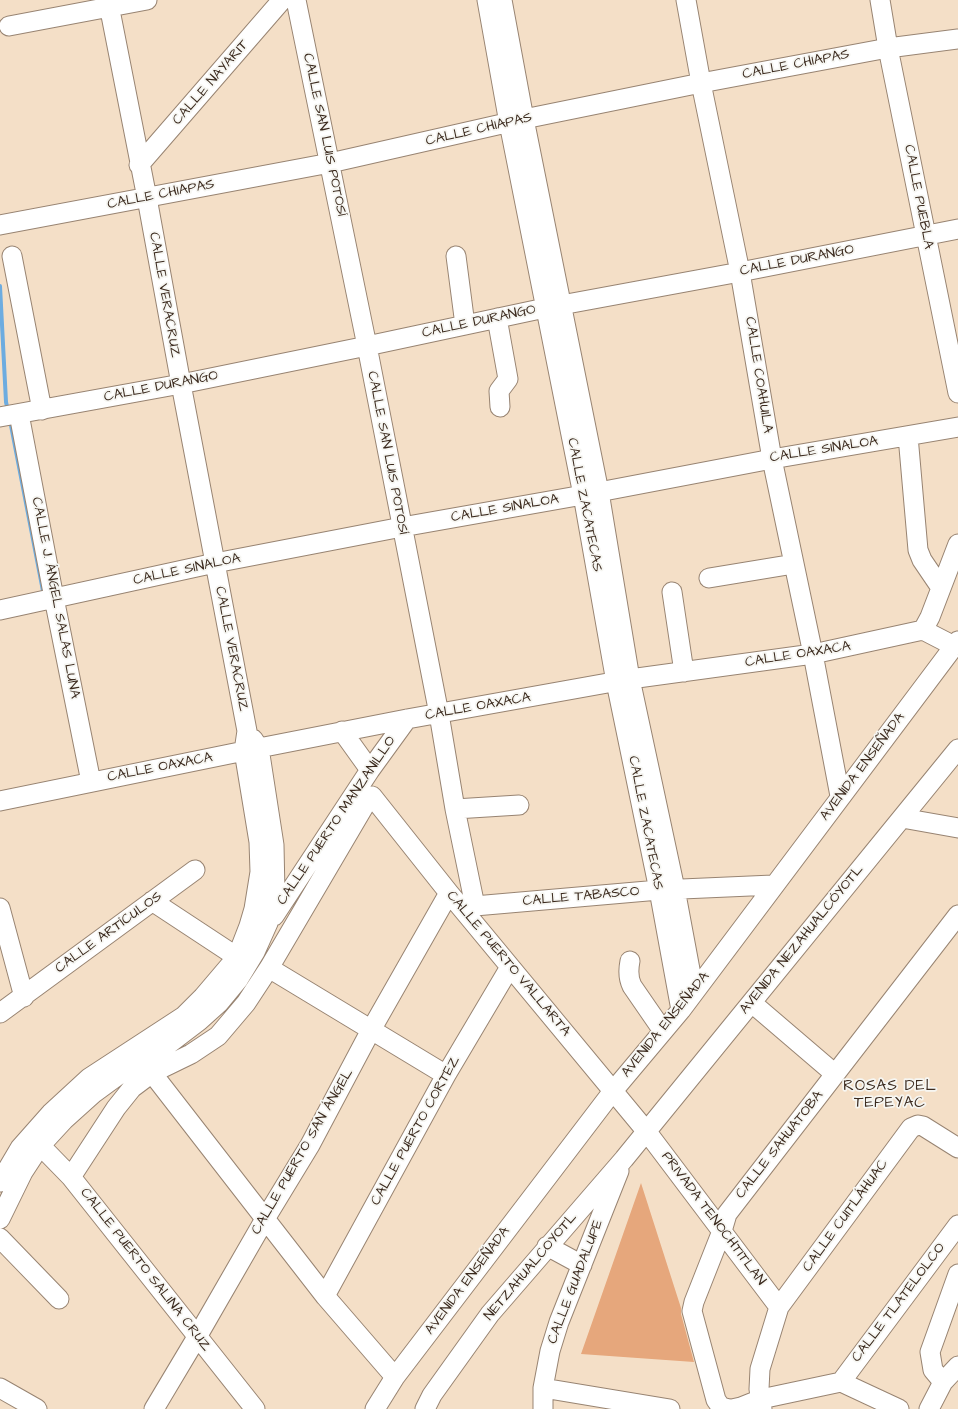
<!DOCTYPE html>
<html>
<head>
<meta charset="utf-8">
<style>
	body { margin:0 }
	canvas { display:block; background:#f4dfc7 }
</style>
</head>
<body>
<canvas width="958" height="1409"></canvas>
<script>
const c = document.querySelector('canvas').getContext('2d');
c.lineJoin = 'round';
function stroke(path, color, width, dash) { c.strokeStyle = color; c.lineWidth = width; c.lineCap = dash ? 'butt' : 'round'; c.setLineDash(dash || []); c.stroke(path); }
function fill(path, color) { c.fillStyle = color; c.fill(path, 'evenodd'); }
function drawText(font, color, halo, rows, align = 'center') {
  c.font = font + ' "Architects Daughter",sans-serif'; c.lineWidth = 3.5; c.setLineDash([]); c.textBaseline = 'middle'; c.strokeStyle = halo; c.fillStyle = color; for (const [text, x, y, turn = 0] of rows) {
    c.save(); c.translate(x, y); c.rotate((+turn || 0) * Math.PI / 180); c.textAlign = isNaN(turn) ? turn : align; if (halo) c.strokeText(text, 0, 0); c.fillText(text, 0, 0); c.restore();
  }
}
const stream = new Path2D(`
	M 0,286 L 6,402 L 8,411
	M 10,420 L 44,596`);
const building = new Path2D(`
	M 641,1183 L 681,1308 L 681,1314 L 694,1362 L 581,1354 Z`);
const minor = new Path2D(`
	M 296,0 L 367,346 L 439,714 L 455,809 L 475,906
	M 487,0 L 509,123 L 583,495 L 616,682 L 659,890 L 681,1010
	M 502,0 L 524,119 L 599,492 L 630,679 L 675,889 L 694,991
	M 686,0 L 701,83 L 740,272 L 772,459 L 813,654 L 840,796
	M 880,0 L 888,48 L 958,393
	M 9,26 L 147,0
	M 139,165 L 282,0
	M 0,225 L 330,163 L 524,119 L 701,83 L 888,48 L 958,39
	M 12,256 L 42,410
	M 456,256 L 465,325
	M 497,318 L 508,379 L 499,391 L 500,407
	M 19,414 L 54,598 L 91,782
	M 0,417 L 181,384 L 367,346 L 545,308 L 740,272 L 958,229
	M 908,436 L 918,550 L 922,560 L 941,588
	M 709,578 L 794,564
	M 672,592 L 684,672
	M 0,610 L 215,563 L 402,527 L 583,495 L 772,459 L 958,427
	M 923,630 L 930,617 L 958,544
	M 342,731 L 370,770
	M 0,801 L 259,748 L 407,719 L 630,679 L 813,654 L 923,630 L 954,646
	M 455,809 L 519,805
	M 902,818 L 958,828
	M 152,901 L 237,957
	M 463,907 L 659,890 L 773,885
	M 0,908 L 24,997
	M 274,916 L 370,770 L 407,719
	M 630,961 C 628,971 628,978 632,986 L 663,1031
	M 269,968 L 446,1075
	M 752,1003 L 835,1074
	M 0,1013 L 195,870
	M 152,1073 L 325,1296 L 395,1377
	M 32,1137 L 71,1177 L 255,1409
	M 71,1177 L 116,1108 L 132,1088 L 152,1073 L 191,1054 L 218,1036 L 246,1003 L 269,968 L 369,798 L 372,796 L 449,893 L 647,1132 L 779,1307
	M 0,1182 L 20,1148 L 51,1113 L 89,1078 L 184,1016 L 203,997 L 237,957 L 249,926 L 254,909 L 260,872 L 259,842 L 244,751 L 247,731 L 181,384 L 147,198 L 108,0
	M 0,1219 L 23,1172 L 40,1146 L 64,1120 L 94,1093 L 124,1071 L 161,1050 L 199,1021 L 219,1003 L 238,980 L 255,952 L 268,923 L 275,893 L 274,845 L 259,748 L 253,739
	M 0,1238 L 59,1299
	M 547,1246 L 582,1265
	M 325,1296 L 446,1075 L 510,967
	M 841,1382 L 958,1225
	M 943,1382 L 933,1370 L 930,1352 L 958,1274
	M 0,1388 L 37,1409
	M 543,1388 L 670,1409
	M 154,1409 L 197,1337 L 265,1219 L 310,1145 L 371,1030 L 449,893
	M 375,1409 L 395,1377 L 613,1091 L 681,1010 L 958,641
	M 425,1409 L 432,1395 L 490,1314 L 624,1159 L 958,749
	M 543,1409 L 543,1388 L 550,1351 L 559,1322 L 619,1171
	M 729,1409 L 721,1407 L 716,1400 L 692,1311 L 694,1302 L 722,1231 L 727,1214 L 958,915
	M 732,1409 L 741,1407 L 761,1399 L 841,1382 L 899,1409
	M 762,1409 L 759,1389 L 760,1369 L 779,1307 L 911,1128 L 918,1125 L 923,1126 L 958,1148
	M 929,1409 L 943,1382 L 958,1366`);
const streetNames = [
	["CALLE CHIAPAS",796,65,-11],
	["CALLE NAYARIT",211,83,-49],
	["CALLE CHIAPAS",479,130,-13],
	["CALLE SAN LUIS POTOSÍ",324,135,78],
	["CALLE CHIAPAS",161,195,-11],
	["CALLE PUEBLA",918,197,79],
	["CALLE DURANGO",797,261,-11],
	["CALLE VERACRUZ",164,295,80],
	["CALLE DURANGO",479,322,-12],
	["CALLE COAHUILA",758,375,81],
	["CALLE DURANGO",161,387,-11],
	["CALLE SINALOA",824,450,-9],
	["CALLE SAN LUIS POTOSÍ",387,453,79],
	["CALLE ZACATECAS",584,505,79],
	["CALLE SINALOA",505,509,-10],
	["CALLE SINALOA",187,570,-12],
	["CALLE J. ÁNGEL SALAS LUNA",55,598,79],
	["CALLE VERACRUZ",231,649,79],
	["CALLE OAXACA",798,655,-9],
	["CALLE OAXACA",478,707,-10],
	["AVENIDA ENSEÑADA",863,767,-53],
	["CALLE OAXACA",160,768,-11],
	["CALLE PUERTO MANZANILLO",337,821,-56],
	["CALLE ZACATECAS",645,823,79],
	["CALLE TABASCO",581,897,-5],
	["CALLE ARTÍCULOS",109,933,-36],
	["AVENIDA NEZAHUALCÓYOTL",802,940,-51],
	["CALLE PUERTO VALLARTA",508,964,50],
	["AVENIDA ENSEÑADA",666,1025,-51],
	["CALLE PUERTO CORTEZ",416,1131,-61],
	["CALLE SAHUATOBA",780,1145,-52],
	["CALLE PUERTO SAN ÁNGEL",303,1152,-60],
	["CALLE CUITLÁHUAC",846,1216,-54],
	["PRIVADA TENOCHTITLAN",713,1219,53],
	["NETZAHUALCOYOTL",531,1267,-50],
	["CALLE PUERTO SALINA CRUZ",145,1270,52],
	["AVENIDA ENSEÑADA",468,1281,-53],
	["CALLE GUADALUPE",576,1282,-69],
	["CALLE TLATELOLCO",899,1303,-53]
];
const neighbourhoodNames = [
	["ROSAS DEL",890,1087],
	["TEPEYAC",890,1104]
];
stroke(stream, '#6dace0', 4);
fill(building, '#e6a77c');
stroke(minor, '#988472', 21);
stroke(minor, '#fff', 19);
drawText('14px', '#3b2a1e', '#f6f6f2', streetNames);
c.letterSpacing = '1px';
drawText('15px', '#3b2a1e', '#f6f6f2', neighbourhoodNames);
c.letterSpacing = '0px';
</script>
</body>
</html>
